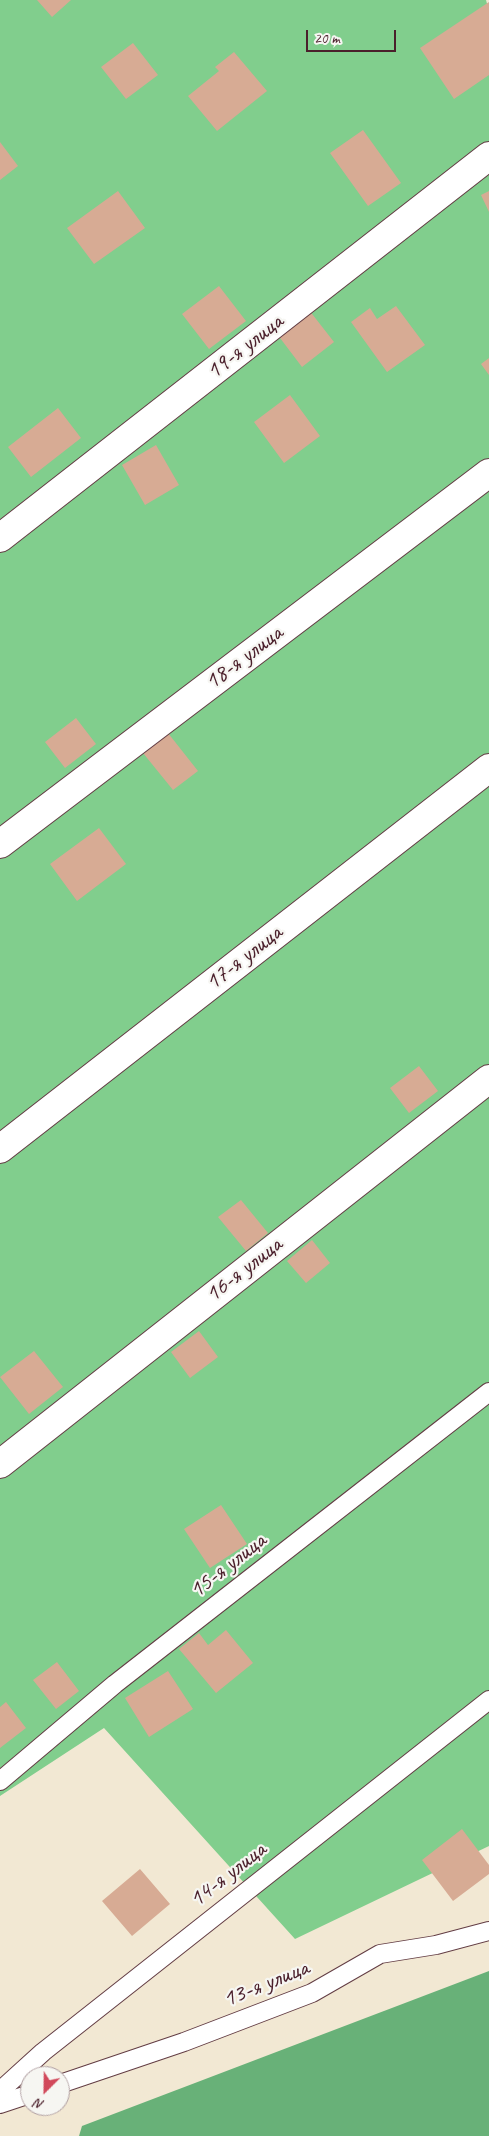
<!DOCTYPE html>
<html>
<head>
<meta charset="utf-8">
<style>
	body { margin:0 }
	#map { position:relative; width:489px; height:2136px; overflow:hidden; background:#f2e8d3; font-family:Caveat,sans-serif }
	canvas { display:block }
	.north { position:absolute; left:20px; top:2066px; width:50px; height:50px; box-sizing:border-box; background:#f6f6f2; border:1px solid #b1a0a2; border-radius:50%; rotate:203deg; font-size:14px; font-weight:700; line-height:20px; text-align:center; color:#4a1f2b }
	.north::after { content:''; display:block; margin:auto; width:18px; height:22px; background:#d1495b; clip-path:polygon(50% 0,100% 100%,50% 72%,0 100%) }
	.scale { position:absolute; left:306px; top:30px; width:90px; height:22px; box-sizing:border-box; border:2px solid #4a1f2b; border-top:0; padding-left:6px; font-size:15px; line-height:18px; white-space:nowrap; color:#4a1f2b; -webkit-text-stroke:4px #f6f6f2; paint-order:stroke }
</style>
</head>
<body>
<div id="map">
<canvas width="489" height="2136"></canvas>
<div class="north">N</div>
<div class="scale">20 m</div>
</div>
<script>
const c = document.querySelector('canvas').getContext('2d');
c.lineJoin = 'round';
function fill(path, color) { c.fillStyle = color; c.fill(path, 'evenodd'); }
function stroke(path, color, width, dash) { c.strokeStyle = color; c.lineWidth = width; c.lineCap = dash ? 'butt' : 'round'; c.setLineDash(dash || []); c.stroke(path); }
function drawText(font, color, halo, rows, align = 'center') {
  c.font = font + ' Caveat,sans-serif'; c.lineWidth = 4.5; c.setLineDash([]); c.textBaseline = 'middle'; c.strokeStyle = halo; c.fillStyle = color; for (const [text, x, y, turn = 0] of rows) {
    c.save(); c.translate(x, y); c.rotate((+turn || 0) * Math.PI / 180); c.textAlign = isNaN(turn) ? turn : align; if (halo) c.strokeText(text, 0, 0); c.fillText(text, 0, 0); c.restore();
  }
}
const green = new Path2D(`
	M 0,0 L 486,0 L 489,11 L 489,1846 L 295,1939 L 104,1728 L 0,1796 Z`);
const forest = new Path2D(`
	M 489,1971 L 489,2136 L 79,2136 L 82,2126 Z`);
const building = new Path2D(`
	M 37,0 L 71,0 L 52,17 Z
	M 489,2 L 489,75 L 454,99 L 420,48 Z
	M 133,43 L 158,75 L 126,99 L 101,67 Z
	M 234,52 L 267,91 L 217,131 L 188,96 L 219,71 L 215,67 Z
	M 363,130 L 401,183 L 368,206 L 330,153 Z
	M 0,142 L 18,166 L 0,180 Z
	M 118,191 L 145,228 L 94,264 L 67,228 Z
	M 489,191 L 489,212 L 481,195 Z
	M 219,286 L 246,321 L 209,349 L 182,314 Z
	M 396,306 L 425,345 L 387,372 L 351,322 L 370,308 L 377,319 Z
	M 309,310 L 334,342 L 302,367 L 277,334 Z
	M 489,358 L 489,375 L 481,364 Z
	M 290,395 L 320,436 L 284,463 L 254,422 Z
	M 58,408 L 81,438 L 31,477 L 8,447 Z
	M 156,445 L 179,485 L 145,505 L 122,465 Z
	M 76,718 L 96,744 L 65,768 L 45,742 Z
	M 168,733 L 198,771 L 173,790 L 143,753 Z
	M 99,828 L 126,864 L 77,901 L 50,864 Z
	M 419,1066 L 438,1091 L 409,1113 L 390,1088 Z
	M 241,1200 L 268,1233 L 246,1251 L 218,1217 Z
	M 312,1240 L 330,1263 L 306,1283 L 287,1261 Z
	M 199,1331 L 218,1357 L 190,1378 L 171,1352 Z
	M 34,1351 L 63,1387 L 29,1414 L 0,1377 Z
	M 221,1505 L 247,1544 L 210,1568 L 184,1529 Z
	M 226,1630 L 253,1663 L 216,1693 L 179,1649 L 199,1633 L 208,1645 Z
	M 57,1662 L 79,1691 L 56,1709 L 33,1680 Z
	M 168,1671 L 193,1709 L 149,1737 L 125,1698 Z
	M 6,1702 L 26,1728 L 0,1748 L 0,1707 Z
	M 462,1829 L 489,1865 L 489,1874 L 453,1901 L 422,1860 Z
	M 140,1869 L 170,1904 L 132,1936 L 102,1901 Z`);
const lane = new Path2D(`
	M 0,1781 L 115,1684 L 489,1392
	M 60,2084 L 184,2042 L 312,1993 L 380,1954 L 436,1945 L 489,1931
	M 0,2091 L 43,2052 L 489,1700
	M 0,2104 L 30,2094`);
const street = new Path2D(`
	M 0,538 L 489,156
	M 0,844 L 489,473
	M 0,1149 L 489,768
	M 0,1464 L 489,1079`);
const streetNames = [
	["19-я улица",245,347,-38],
	["18-я улица",244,658,-37],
	["17-я улица",244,958,-38],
	["16-я улица",244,1270,-38],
	["15-я улица",228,1566,-38],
	["14-я улица",228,1875,-38],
	["13-я улица",266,1984,-22]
];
fill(green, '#81ce8d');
fill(forest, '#68b178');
fill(building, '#d7ab94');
stroke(lane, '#633d44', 20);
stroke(street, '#633d44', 30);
stroke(lane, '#fff', 18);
stroke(street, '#fff', 28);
drawText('24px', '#4a1f2b', '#f6f6f2', streetNames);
</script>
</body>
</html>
